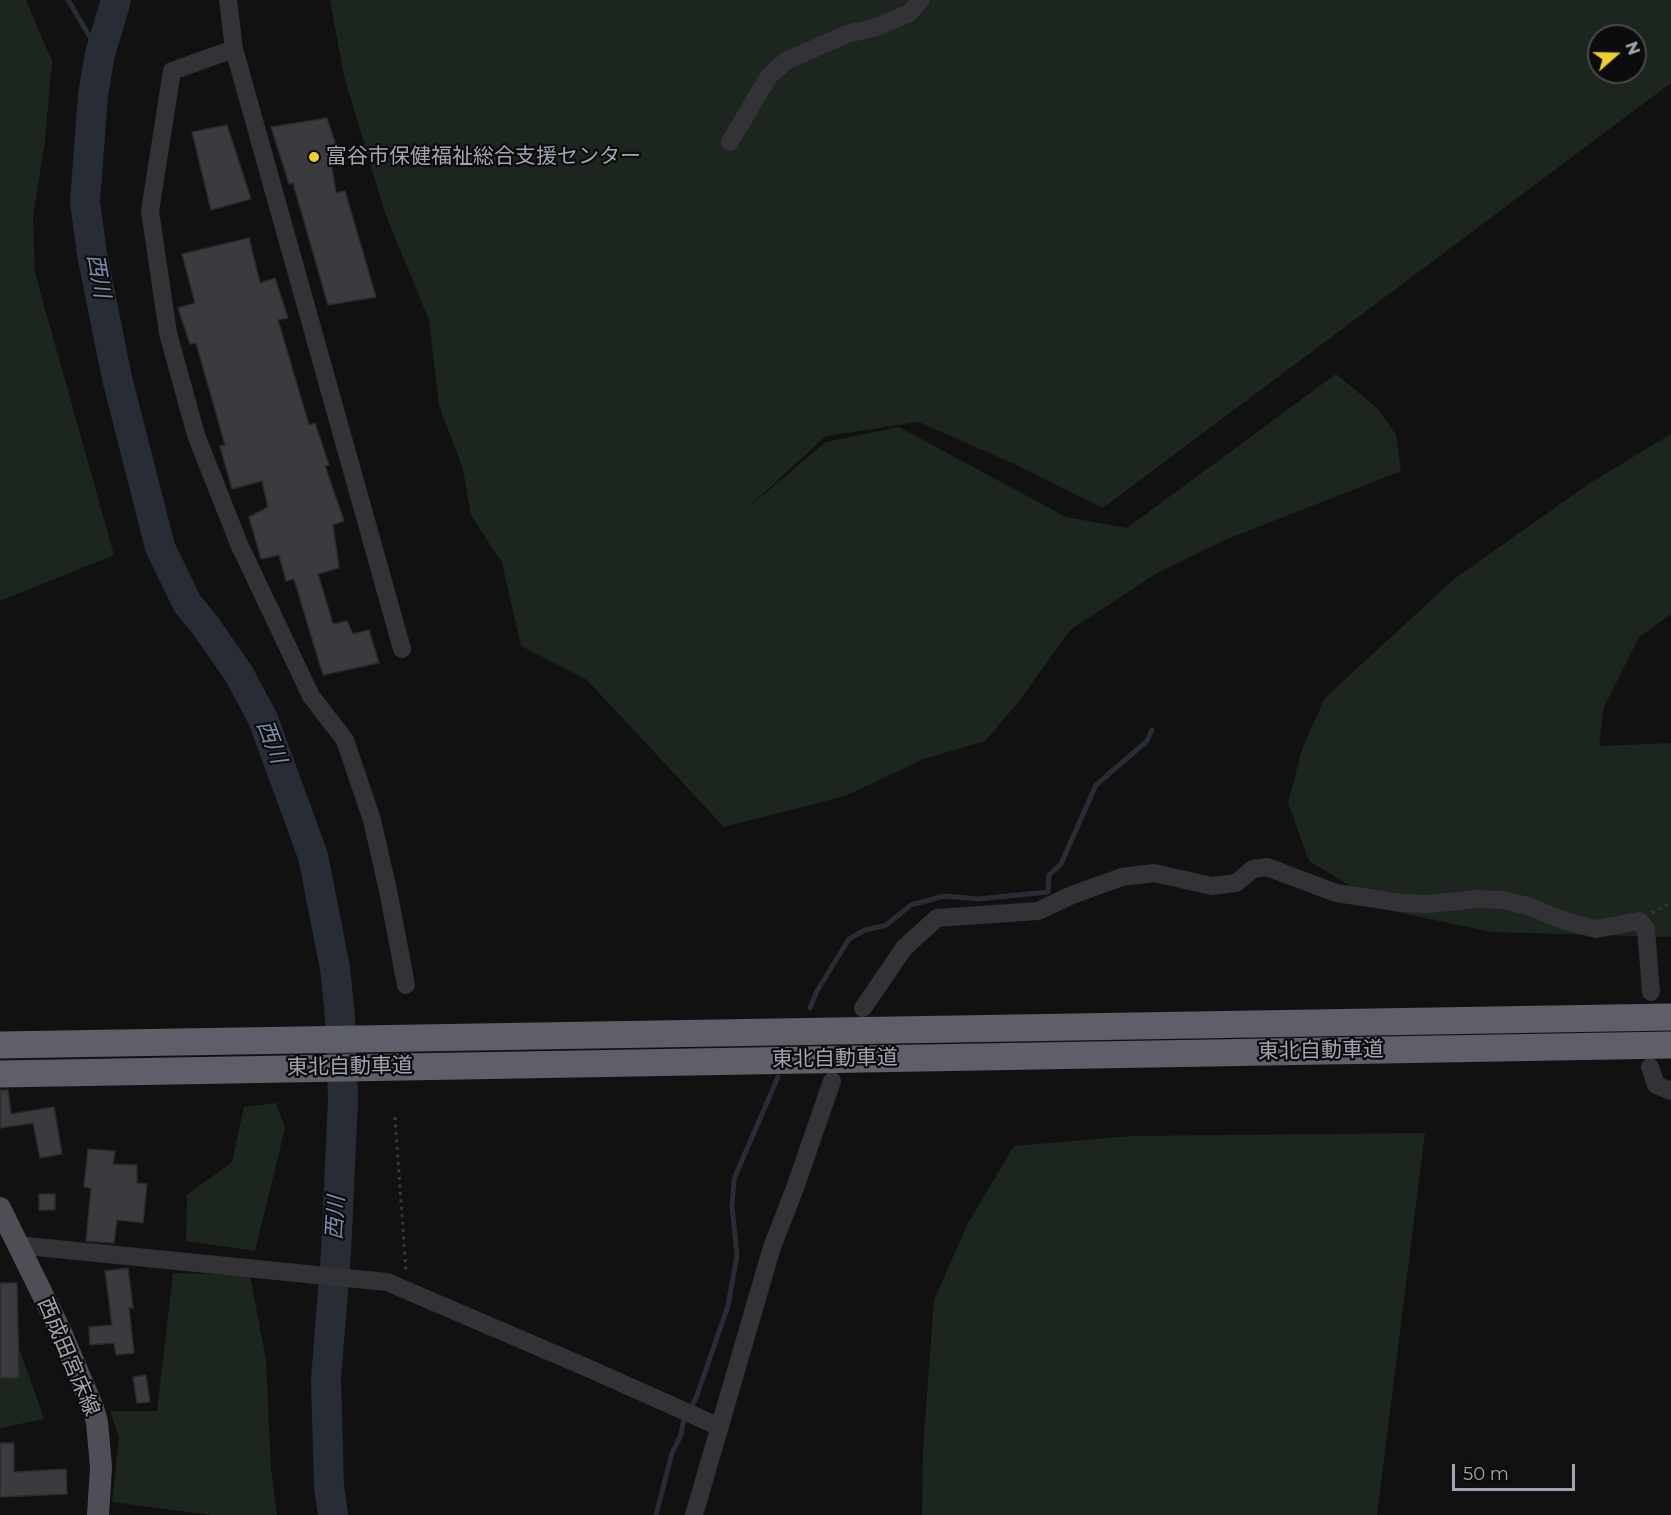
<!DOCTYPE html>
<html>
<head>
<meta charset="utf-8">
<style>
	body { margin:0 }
	#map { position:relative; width:1671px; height:1515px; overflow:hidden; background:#111112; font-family:Montserrat,sans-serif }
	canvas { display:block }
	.north { position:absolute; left:1587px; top:24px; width:60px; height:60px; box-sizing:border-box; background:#0c0c0d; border:2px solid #48494f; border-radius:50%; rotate:70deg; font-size:16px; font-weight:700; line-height:24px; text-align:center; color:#a2a4b2 }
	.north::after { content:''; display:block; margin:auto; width:21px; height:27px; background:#ebce30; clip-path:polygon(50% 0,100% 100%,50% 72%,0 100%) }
	.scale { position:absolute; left:1452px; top:1464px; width:123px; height:27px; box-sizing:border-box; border:3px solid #a2a4b2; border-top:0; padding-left:8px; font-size:18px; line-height:21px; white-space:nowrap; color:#a2a4b2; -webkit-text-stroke:4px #0c0c0d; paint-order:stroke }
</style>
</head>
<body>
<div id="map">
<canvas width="1671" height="1515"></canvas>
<div class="north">N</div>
<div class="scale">50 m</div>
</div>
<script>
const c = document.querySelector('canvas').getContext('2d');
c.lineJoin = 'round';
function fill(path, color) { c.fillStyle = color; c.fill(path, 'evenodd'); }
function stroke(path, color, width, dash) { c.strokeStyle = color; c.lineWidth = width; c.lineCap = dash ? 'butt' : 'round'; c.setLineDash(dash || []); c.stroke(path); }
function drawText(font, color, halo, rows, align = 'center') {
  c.font = font + ' Montserrat,"Noto Sans JP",sans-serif'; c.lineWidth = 4.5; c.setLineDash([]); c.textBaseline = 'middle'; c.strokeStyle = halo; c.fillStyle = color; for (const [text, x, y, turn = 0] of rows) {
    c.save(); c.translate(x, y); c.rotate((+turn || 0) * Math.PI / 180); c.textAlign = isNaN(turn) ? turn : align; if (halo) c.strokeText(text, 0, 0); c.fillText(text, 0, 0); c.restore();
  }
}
const green = new Path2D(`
	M 0,0 L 26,0 L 52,61 L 45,141 L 33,217 L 35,273 L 114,555 L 0,601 Z
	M 330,0 L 1671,0 L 1671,83 L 1103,508 L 1014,464 L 919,422 L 826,436 L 744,511 L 826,442 L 899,427 L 1066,517 L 1127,528 L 1336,374 L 1378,409 L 1396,435 L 1401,471 L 1225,540 L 1157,573 L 1070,630 L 1017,704 L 985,741 L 924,759 L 845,796 L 724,827 L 587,680 L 521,646 L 502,563 L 471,515 L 463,469 L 439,405 L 429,320 L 385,213 L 344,76 ZM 1599,36 L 1635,36 L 1635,72 L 1599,72 Z
	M 1671,434 L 1671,614 L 1639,637 L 1604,707 L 1599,746 L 1671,743 L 1671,937 L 1491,932 L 1392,911 L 1309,861 L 1288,803 L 1302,749 L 1325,698 L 1454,579 L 1590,483 Z
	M 276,1103 L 285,1128 L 255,1251 L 186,1241 L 187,1195 L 232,1162 L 244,1107 Z
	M 1425,1133 L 1377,1515 L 922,1515 L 923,1449 L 934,1300 L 968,1223 L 1014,1146 L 1132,1136 Z
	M 173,1273 L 250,1275 L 266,1360 L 271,1469 L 277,1515 L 211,1515 L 112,1502 L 119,1438 L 110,1411 L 157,1411 Z
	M 0,1320 L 20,1351 L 44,1419 L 0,1428 Z`);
const stream = new Path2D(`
	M 68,0 L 100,54
	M 810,1008 L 817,991 L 849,939 L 865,930 L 886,925 L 911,905 L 944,896 L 978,899 L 1048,892 L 1049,875 L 1061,864 L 1096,785 L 1147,741 L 1152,730
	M 656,1515 L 672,1453 L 681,1435 L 683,1423 L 696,1398 L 728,1306 L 737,1255 L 732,1206 L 734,1179 L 778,1077`);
const river = new Path2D(`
	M 116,0 L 100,54 L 93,95 L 85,202 L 92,254 L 117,378 L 160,547 L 187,603 L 205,625 L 239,674 L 263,719 L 313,856 L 335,968 L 340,1017 L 343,1099 L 336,1253 L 326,1379 L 329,1486 L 333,1515`);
const building = new Path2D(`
	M 327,118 L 340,157 L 331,161 L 336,193 L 345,191 L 376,297 L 328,305 L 293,183 L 289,184 L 271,127 Z
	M 227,125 L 251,199 L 211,210 L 192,132 Z
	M 249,238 L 260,283 L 275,278 L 288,318 L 278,320 L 309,425 L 315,423 L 329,465 L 325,466 L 344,521 L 333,525 L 339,568 L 318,574 L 333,624 L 347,621 L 353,634 L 369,630 L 379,663 L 323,675 L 294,579 L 286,581 L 279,555 L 261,559 L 249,517 L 268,507 L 262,481 L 232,489 L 220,446 L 225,445 L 196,343 L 190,344 L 178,308 L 195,303 L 182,254 Z
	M 0,1090 L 8,1090 L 11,1114 L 54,1107 L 62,1154 L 40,1158 L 33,1123 L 0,1128 Z
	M 88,1149 L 115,1151 L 113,1164 L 137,1165 L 137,1183 L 147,1184 L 143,1223 L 117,1220 L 114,1243 L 86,1241 L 91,1188 L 84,1187 Z
	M 39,1194 L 55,1194 L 55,1210 L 39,1210 Z
	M 128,1268 L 133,1308 L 129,1308 L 134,1353 L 116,1355 L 114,1343 L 90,1345 L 89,1327 L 112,1325 L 105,1271 Z
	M 0,1283 L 17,1283 L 19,1378 L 0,1378 Z
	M 146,1375 L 150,1402 L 137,1403 L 133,1377 Z
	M 0,1443 L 14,1443 L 14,1472 L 66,1469 L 67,1494 L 0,1497 Z`);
const path = new Path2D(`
	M 1652,913 L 1671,902
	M 395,1117 L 406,1271`);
const minor = new Path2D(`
	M 228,0 L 234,49 L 402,649
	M 234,49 L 172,71 L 150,211 L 168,333 L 196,435 L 239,544 L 311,696 L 345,740 L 372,820 L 389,895 L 406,985
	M 730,142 L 769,76 L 786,61 L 847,34 L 877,27 L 909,13 L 921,0
	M 863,1008 L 904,948 L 937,918 L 1038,911 L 1072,895 L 1122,877 L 1154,873 L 1212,886 L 1236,883 L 1253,869 L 1267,867 L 1336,893 L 1402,903 L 1429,904 L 1476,899 L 1503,900 L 1528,906 L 1565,921 L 1596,929 L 1639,921 L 1646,929 L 1651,992
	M 1650,1067 L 1656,1085 L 1671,1091
	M 17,1245 L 387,1282 L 590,1369 L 720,1427
	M 694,1515 L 772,1247 L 795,1188 L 832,1081`);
const major = new Path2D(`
	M 0,1208 L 60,1330 L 93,1408 L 97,1422 L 101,1467 L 98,1515`);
const highway = new Path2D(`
	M 0,1045 L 1671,1017
	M 0,1074 L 1671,1045`);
const markers = [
	[314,157,6,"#ebce30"]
];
const poiNames = [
	["富谷市保健福祉総合支援センター",326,157]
];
const streetNames = [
	["東北自動車道",1321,1051,-1],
	["東北自動車道",835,1059,-1],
	["東北自動車道",350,1067,-1],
	["西成田宮床線",68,1357,67]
];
const waterNames = [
	["西川",98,276,80],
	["西川",271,742,69],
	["西川",336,1218,-87]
];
fill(green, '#1d251f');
stroke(stream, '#282d35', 5);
stroke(river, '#282d35', 30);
fill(building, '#3b3b3f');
stroke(building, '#2b2b2e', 1.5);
stroke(path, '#38393e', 3, [3, 4.5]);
stroke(minor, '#323237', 18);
stroke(major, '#4e4e56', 22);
stroke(highway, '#5e5f68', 27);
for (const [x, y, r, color] of markers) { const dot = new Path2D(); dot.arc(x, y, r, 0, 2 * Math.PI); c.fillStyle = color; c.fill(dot); stroke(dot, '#0c0c0d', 2); }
drawText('21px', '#a2a4b2', '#0c0c0d', poiNames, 'left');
drawText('21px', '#a2a4b2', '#0c0c0d', streetNames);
drawText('italic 22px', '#7a8cad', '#0c0c0d', waterNames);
</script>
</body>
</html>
